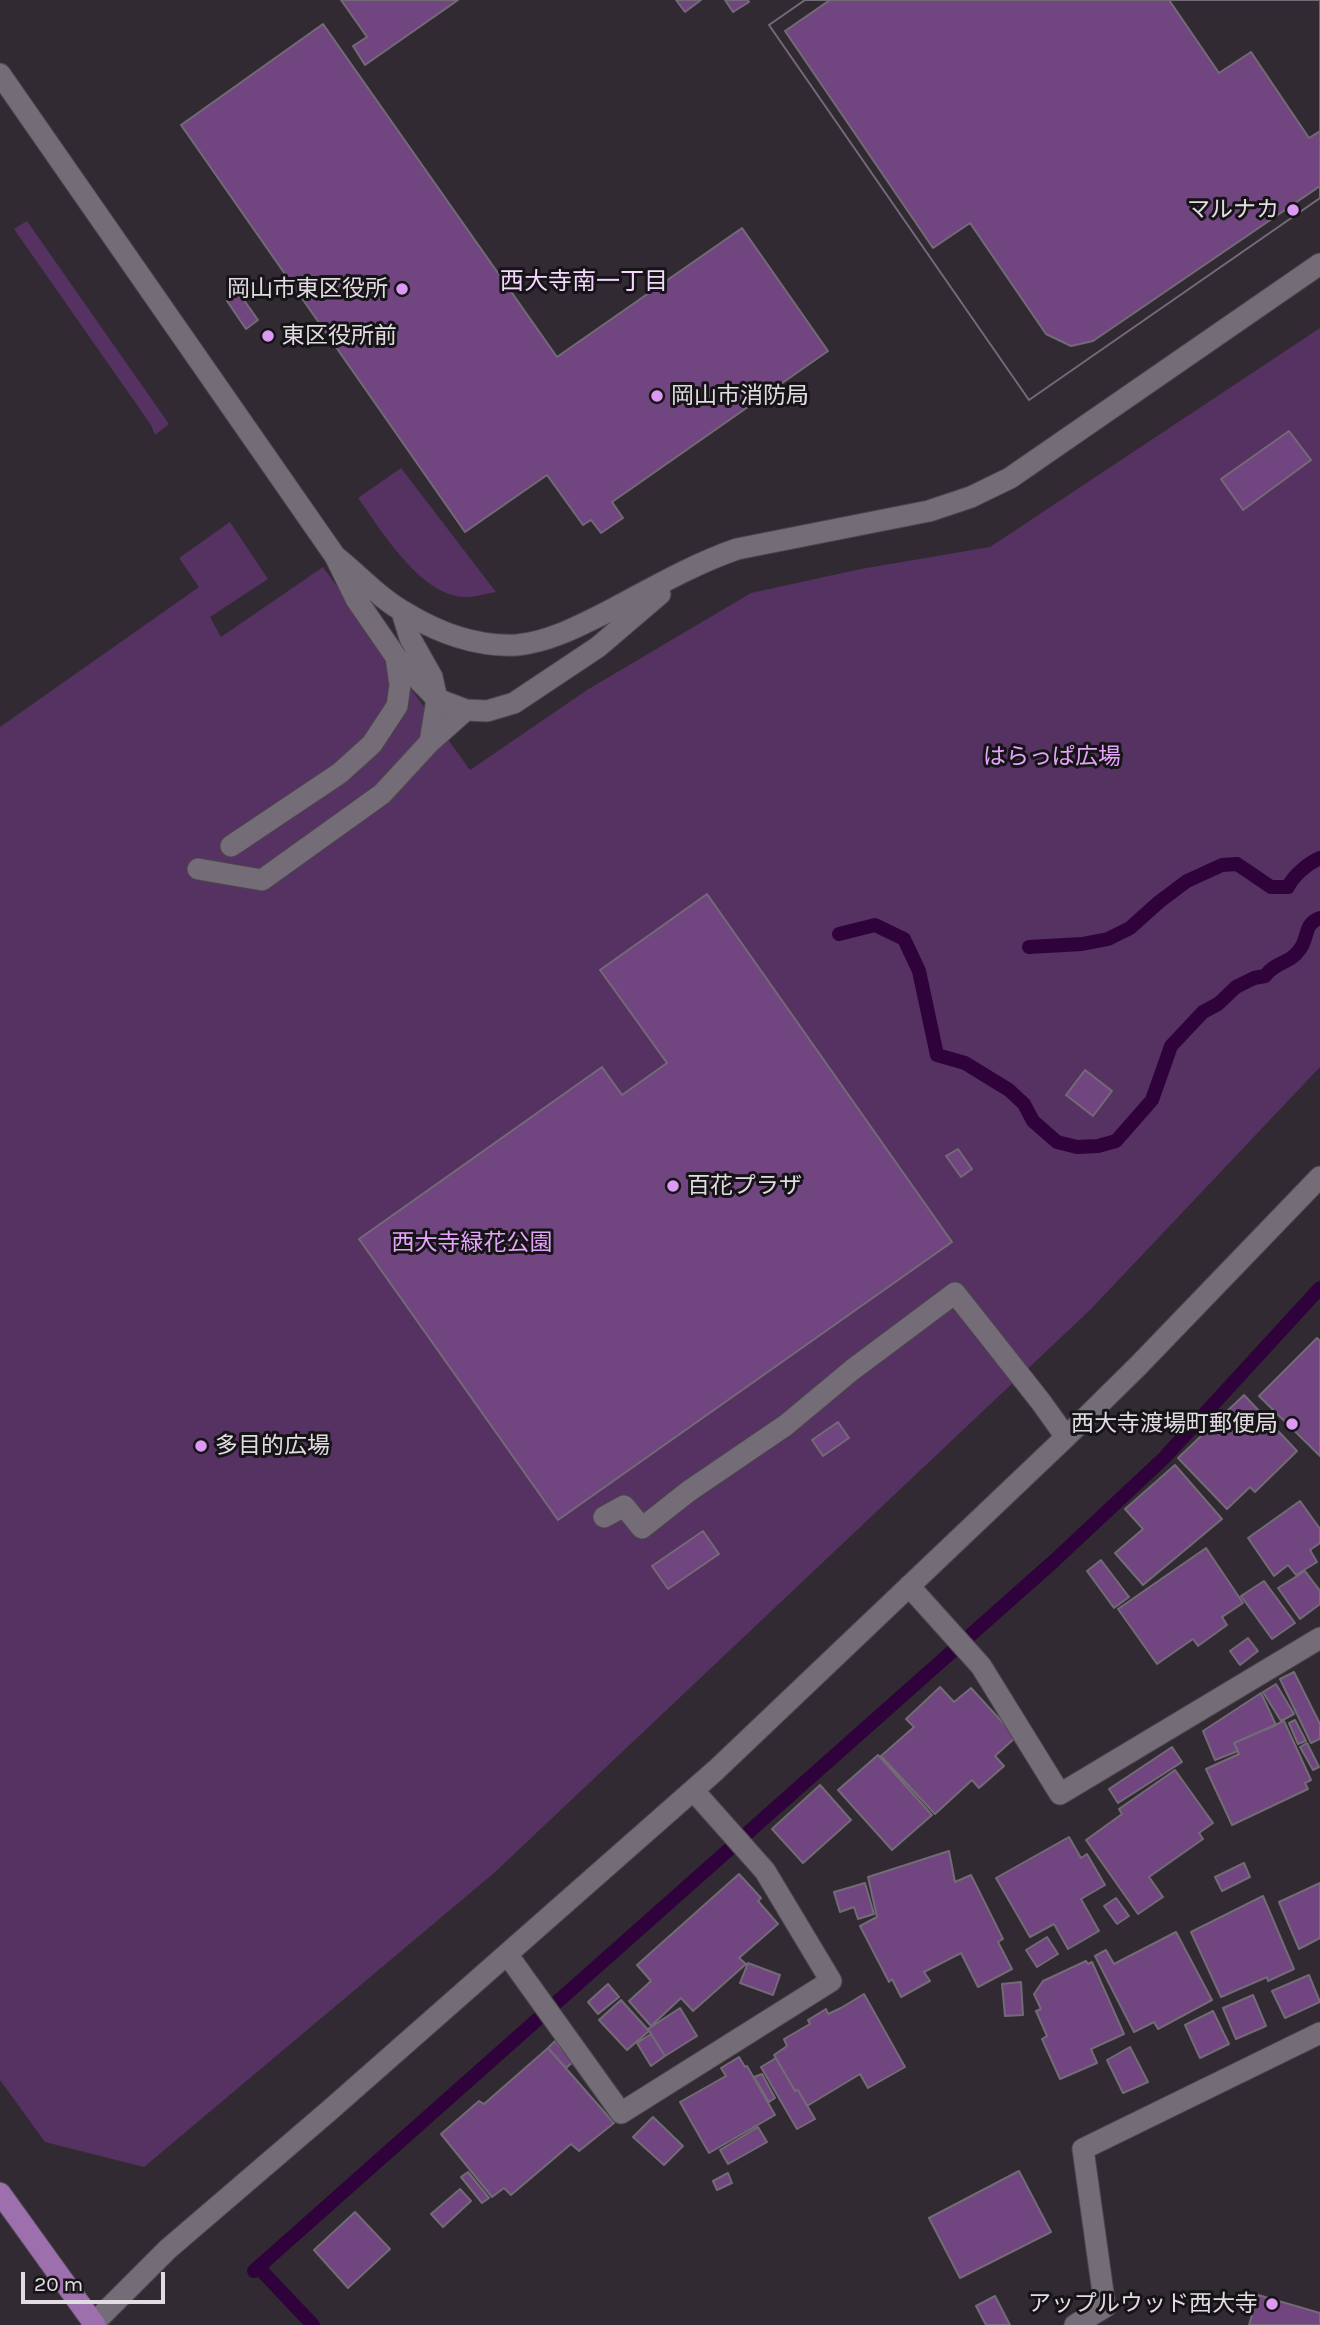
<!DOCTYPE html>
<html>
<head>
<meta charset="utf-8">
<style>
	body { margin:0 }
	#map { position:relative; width:1320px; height:2325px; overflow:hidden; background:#312a33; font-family:Karla,sans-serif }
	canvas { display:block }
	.scale { position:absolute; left:21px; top:2272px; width:144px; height:32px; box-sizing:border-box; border:4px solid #e0dce1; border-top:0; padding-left:9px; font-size:21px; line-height:24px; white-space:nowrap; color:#e0dce1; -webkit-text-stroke:5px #171418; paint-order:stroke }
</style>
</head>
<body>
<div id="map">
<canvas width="1320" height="2325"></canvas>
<div class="scale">20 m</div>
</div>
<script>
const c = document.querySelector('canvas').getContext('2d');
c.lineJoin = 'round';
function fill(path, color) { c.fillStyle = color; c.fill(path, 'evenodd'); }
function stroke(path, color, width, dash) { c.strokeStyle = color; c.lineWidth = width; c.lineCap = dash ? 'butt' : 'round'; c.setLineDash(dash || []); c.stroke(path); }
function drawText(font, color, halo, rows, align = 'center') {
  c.font = font + ' Karla,"Noto Sans JP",sans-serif'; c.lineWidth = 6; c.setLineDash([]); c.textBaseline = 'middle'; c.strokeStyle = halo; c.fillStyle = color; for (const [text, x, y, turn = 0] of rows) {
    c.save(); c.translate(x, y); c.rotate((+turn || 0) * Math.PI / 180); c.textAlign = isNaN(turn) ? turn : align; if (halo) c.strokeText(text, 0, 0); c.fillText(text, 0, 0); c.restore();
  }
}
const green = new Path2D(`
	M 27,221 L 169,424 L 155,435 L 151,425 L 14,229 Z
	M 1320,328 L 1320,1067 L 1091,1309 L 494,1873 L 144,2167 L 45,2142 L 0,2080 L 0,727 L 199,587 L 179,558 L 230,522 L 268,579 L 210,617 L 221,637 L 323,567 L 470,770 L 587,690 L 751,593 L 861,569 L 990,547 Z
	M 401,468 L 496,592 C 486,593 474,598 464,597 C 420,595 381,530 358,498 Z`);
const stream = new Path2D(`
	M 839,934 L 875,925 L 904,939 L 919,971 L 937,1055 L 965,1063 L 1009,1090 L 1024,1104 L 1033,1121 L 1057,1142 L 1077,1147 L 1098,1146 L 1116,1141 L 1152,1100 L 1171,1046 L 1203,1012 L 1218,1004 L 1236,987 L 1254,978 L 1265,976 C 1277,960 1289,965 1300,949 C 1309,938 1303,924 1320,918
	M 1029,947 L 1082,944 L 1108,939 L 1130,928 L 1159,902 L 1187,881 L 1222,865 L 1237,864 L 1271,887 L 1288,887 C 1293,876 1308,863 1320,858
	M 259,2268 L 313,2325
	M 254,2271 L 1054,1561 L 1164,1458 L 1320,1288`);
const building = new Path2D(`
	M 341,0 L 458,0 L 365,65 L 353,46 L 367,37 Z
	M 676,0 L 701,0 L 685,12 Z
	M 725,0 L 748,0 L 749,2 L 733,12 Z
	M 805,0 L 830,0 L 785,31 L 933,248 L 970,223 L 1046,334 L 1071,346 L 1093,341 L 1320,186 L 1320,198 L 1029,400 L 769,25 Z
	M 805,0 L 1320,0 L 1320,198 L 1029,400 L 769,25 Z
	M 1169,0 L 1320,0 L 1320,131 L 1309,138 L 1251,52 L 1219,73 Z
	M 323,24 L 557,357 L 742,228 L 828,351 L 612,502 L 623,518 L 601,533 L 591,520 L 583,525 L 547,475 L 465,532 L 181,125 Z
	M 239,293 L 258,320 L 246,329 L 227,301 Z
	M 1289,431 L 1311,460 L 1243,510 L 1221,479 Z
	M 707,894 L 952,1242 L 558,1520 L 359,1239 L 602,1067 L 622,1095 L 667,1063 L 600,970 Z
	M 1085,1070 L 1112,1091 L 1093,1116 L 1066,1095 Z
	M 958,1149 L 972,1169 L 961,1177 L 946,1156 Z
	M 1317,1338 L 1320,1341 L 1320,1456 L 1259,1396 Z
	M 1244,1395 L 1297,1451 L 1255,1492 L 1250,1487 L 1227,1509 L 1178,1458 Z
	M 838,1422 L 849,1438 L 823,1456 L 812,1440 Z
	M 1175,1465 L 1222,1519 L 1143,1585 L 1115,1553 L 1143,1529 L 1125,1509 Z
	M 1300,1501 L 1320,1529 L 1320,1543 L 1310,1550 L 1317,1562 L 1296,1575 L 1288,1565 L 1274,1576 L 1248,1538 Z
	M 703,1531 L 719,1554 L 668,1589 L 652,1566 Z
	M 1206,1548 L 1243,1603 L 1222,1617 L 1227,1625 L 1198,1646 L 1193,1639 L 1157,1664 L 1118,1609 Z
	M 1101,1560 L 1129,1597 L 1114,1608 L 1087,1571 Z
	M 1305,1571 L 1320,1591 L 1320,1604 L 1300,1619 L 1278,1588 Z
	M 1264,1581 L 1295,1623 L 1272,1639 L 1241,1596 Z
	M 1248,1638 L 1258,1651 L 1240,1665 L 1230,1651 Z
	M 1294,1672 L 1320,1724 L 1320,1739 L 1311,1743 L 1280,1679 Z
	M 1276,1684 L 1294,1714 L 1281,1721 L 1263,1692 Z
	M 940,1687 L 954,1702 L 971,1688 L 1016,1737 L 995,1756 L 1004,1766 L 979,1788 L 972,1780 L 935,1814 L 881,1756 L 914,1727 L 906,1719 Z
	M 1261,1693 L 1276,1725 L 1234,1743 L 1238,1751 L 1215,1760 L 1203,1731 Z
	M 1295,1720 L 1306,1741 L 1298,1744 L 1289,1723 Z
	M 1284,1721 L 1311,1780 L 1305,1783 L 1308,1789 L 1232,1825 L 1206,1769 L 1239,1754 L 1234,1743 Z
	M 1307,1743 L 1319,1767 L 1313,1770 L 1300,1747 Z
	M 1172,1747 L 1182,1762 L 1118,1803 L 1109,1789 Z
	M 878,1755 L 932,1815 L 892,1850 L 838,1790 Z
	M 1175,1770 L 1213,1823 L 1199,1833 L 1203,1839 L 1149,1877 L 1163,1897 L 1138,1914 L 1086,1840 L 1122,1814 L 1119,1809 Z
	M 820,1785 L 851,1820 L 803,1863 L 772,1829 Z
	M 1069,1837 L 1081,1858 L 1087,1854 L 1105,1885 L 1081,1899 L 1099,1931 L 1068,1949 L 1054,1924 L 1030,1937 L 996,1878 Z
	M 949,1851 L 955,1882 L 971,1875 L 1003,1939 L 998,1942 L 1012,1969 L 978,1987 L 961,1953 L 924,1972 L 930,1981 L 901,1997 L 892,1979 L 889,1982 L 860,1926 L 877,1917 L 868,1877 Z
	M 1244,1863 L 1250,1877 L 1222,1891 L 1215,1877 Z
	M 739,1874 L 761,1898 L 758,1901 L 778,1924 L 739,1958 L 746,1964 L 693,2011 L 681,1998 L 651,2026 L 629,2001 L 651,1981 L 637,1965 Z
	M 865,1883 L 874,1914 L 858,1919 L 854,1907 L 840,1912 L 834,1892 Z
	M 1320,1883 L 1320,1938 L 1299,1949 L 1279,1902 Z
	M 1263,1896 L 1294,1969 L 1268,1981 L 1267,1977 L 1221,1997 L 1191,1932 Z
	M 1116,1898 L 1129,1916 L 1117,1924 L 1104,1906 Z
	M 1176,1932 L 1212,2000 L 1158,2029 L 1154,2022 L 1134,2032 L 1095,1956 L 1106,1950 L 1114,1964 Z
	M 1047,1937 L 1058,1954 L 1037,1967 L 1026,1950 Z
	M 1086,1961 L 1088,1964 L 1092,1962 L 1124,2034 L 1091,2049 L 1097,2063 L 1060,2079 L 1042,2039 L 1047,2036 L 1036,2011 L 1041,2009 L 1034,1994 L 1043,1981 Z
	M 748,1963 L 780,1975 L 773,1995 L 740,1983 Z
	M 1309,1975 L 1320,2002 L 1285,2018 L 1272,1991 Z
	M 1021,1982 L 1023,2015 L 1005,2016 L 1002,1984 Z
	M 608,1984 L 619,1997 L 598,2014 L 588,2002 Z
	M 864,1994 L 905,2067 L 868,2088 L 860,2074 L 807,2106 L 798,2090 L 795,2091 L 774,2055 L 787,2046 L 784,2039 L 810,2024 L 808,2020 L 826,2009 L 828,2014 L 841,2008 Z
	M 1253,1995 L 1266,2026 L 1236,2039 L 1223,2008 Z
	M 621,2000 L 649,2031 L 627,2050 L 599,2020 Z
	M 680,2008 L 697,2036 L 665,2056 L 648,2029 Z
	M 1213,2011 L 1229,2044 L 1200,2058 L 1185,2025 Z
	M 651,2034 L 665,2056 L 651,2066 L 637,2043 Z
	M 555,2041 L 573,2062 L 566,2068 L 548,2048 Z
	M 1130,2047 L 1148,2082 L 1123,2093 L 1107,2060 Z
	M 548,2048 L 614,2123 L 579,2151 L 571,2144 L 511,2195 L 504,2188 L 492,2197 L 441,2134 L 479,2101 L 484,2104 Z
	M 739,2057 L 745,2067 L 747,2066 L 775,2115 L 709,2153 L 680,2102 L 726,2076 L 721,2068 Z
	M 776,2058 L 795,2091 L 798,2090 L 815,2119 L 797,2129 L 761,2067 Z
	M 762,2074 L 775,2098 L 769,2102 L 754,2077 Z
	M 653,2117 L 683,2146 L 664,2165 L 633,2137 Z
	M 758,2127 L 767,2142 L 728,2164 L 720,2150 Z
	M 1019,2171 L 1051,2232 L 960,2278 L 929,2218 Z
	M 468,2172 L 489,2198 L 482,2203 L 461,2177 Z
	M 728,2173 L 732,2183 L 717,2190 L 713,2181 Z
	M 460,2189 L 471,2201 L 443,2227 L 431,2214 Z
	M 355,2212 L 390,2249 L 348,2288 L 314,2250 Z
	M 1258,2295 L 1320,2313 L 1320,2325 L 1249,2325 Z
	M 995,2296 L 1010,2325 L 986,2325 L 976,2306 Z`);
const minor = new Path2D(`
	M 0,74 L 335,556 L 356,599 L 396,657 L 437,699 L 466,710 L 487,711 L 514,703 L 598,647 L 660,594
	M 335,556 C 358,574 380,599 406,613 C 439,633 478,647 517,645 C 549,642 579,626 607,612 C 649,590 691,565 737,549 L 929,511 L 971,497 L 1010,478 L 1320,264
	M 402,612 L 410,638 L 432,677 L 437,699 L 430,742
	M 231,846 L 340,773 L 372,744 L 397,706 L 400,685 L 396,657
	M 198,869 L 262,880 L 382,794 L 430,742 L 466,710
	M 604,1517 L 624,1506 L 642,1528 L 689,1491 L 786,1425 L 852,1370 L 955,1293 L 1041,1402 L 1066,1437
	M 909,1586 L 981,1666 L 1060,1794 L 1320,1638
	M 507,1954 L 621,2113 L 831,1981 L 765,1871 L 693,1790
	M 92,2325 L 168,2249 L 330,2110 L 716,1770 L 1066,1437 L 1138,1366 L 1320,1177
	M 1075,2325 L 1105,2307 L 1083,2149 L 1320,2033`);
const major = new Path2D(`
	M 0,2193 L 95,2325`);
const markers = [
	[1293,210,7,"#dd99f4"],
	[402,289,7,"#dd99f4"],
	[268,336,7,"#dd99f4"],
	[657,396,7,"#dd99f4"],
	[673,1186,7,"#dd99f4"],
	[1292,1424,7,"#dd99f4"],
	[201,1446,7,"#dd99f4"],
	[1272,2304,7,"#dd99f4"]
];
const poiNames = [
	["マルナカ",1279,210],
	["岡山市東区役所",388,289],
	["東区役所前",282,336,"left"],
	["岡山市消防局",671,396,"left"],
	["百花プラザ",687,1186,"left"],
	["西大寺渡場町郵便局",1278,1424],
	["多目的広場",215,1446,"left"],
	["アップルウッド西大寺",1258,2304]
];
const parkNames = [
	["はらっぱ広場",1052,757],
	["西大寺緑花公園",472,1243]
];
const neighbourhoodNames = [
	["西大寺南一丁目",584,282]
];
fill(green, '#553261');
stroke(stream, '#30023c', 14);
fill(building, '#714580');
stroke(building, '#726b75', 2);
stroke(minor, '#4c474e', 23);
stroke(major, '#4c474e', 23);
stroke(minor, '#746c76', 21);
stroke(major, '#9d6fac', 21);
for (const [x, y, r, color] of markers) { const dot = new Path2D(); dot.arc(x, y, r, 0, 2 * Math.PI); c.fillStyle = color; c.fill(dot); stroke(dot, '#171418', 2.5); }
drawText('23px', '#e0dce1', '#171418', poiNames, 'right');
drawText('23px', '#e6a5fc', '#171418', parkNames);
drawText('24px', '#f3d7fd', '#171418', neighbourhoodNames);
</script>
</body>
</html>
